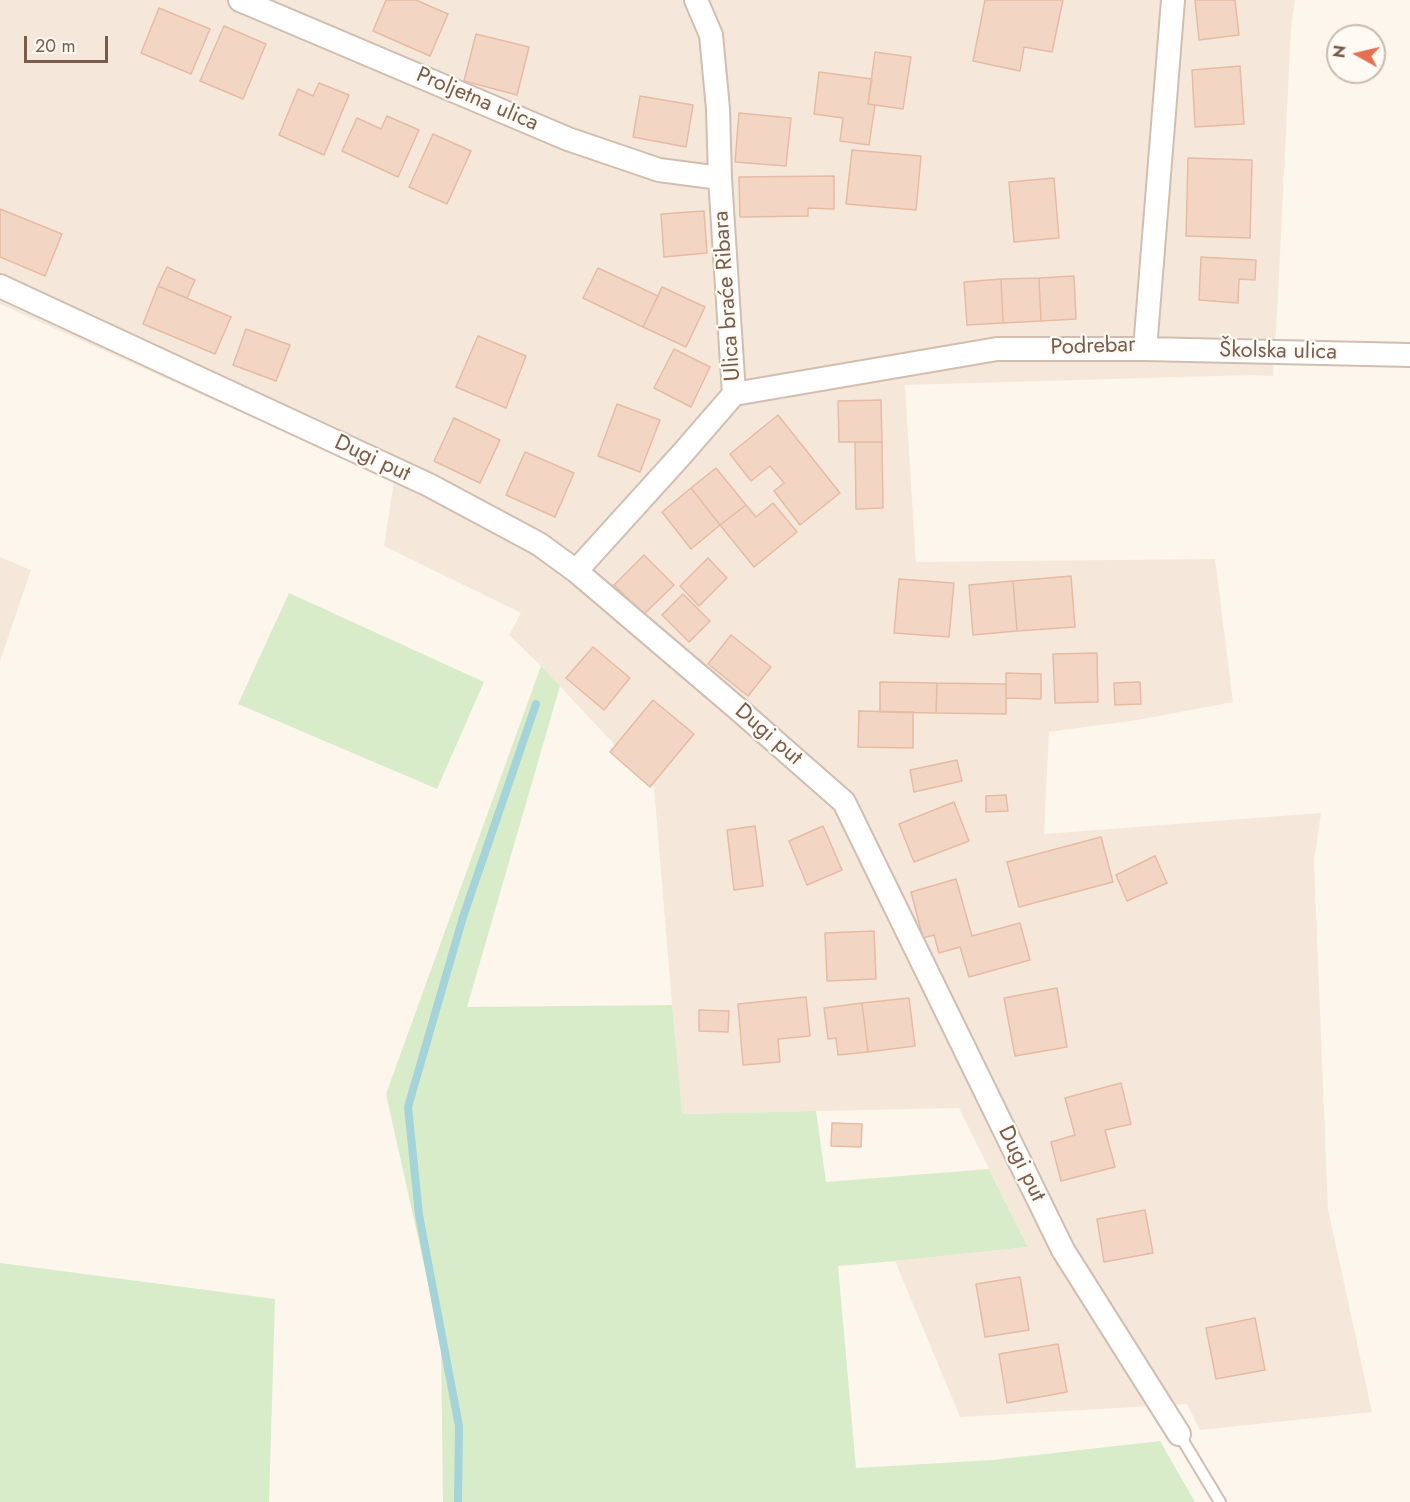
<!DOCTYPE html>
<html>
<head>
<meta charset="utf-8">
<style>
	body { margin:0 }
	#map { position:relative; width:1410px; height:1502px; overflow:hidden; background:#fdf6ec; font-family:Jost,sans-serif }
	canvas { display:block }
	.north { position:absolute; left:1326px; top:24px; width:60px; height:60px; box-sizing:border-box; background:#fffaf3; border:2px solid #cabbb1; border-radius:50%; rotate:278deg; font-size:16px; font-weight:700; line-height:24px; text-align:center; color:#7a5c4d }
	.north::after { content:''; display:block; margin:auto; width:21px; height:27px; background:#e76f51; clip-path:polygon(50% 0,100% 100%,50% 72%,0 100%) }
	.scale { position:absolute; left:24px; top:36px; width:84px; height:27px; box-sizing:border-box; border:3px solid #7a5c4d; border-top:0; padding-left:8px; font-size:18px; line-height:21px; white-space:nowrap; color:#7a5c4d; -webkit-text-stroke:4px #fffaf3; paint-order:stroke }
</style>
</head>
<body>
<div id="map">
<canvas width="1410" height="1502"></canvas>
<div class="north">N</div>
<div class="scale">20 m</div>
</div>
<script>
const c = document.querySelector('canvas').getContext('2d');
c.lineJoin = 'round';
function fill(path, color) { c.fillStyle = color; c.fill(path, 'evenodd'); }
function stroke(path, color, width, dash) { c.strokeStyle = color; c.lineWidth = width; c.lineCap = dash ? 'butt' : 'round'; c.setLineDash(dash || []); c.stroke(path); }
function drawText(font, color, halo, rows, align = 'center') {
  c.font = font + ' Jost,sans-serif'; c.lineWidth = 4.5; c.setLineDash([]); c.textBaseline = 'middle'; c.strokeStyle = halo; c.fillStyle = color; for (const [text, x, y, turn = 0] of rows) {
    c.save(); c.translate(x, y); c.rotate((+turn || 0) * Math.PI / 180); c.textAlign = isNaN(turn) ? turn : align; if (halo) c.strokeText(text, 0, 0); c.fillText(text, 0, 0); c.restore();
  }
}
const residential = new Path2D(`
	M 0,0 L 1295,0 L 1291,28 L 1278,297 L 1273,376 L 1253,375 L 905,385 L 916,562 L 1215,559 L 1233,702 L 1137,720 L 1049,732 L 1044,834 L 1321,813 L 1314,861 L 1328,1209 L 1372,1412 L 1200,1430 L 1187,1404 L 960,1417 L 895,1261 L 1028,1247 L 959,1108 L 681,1114 L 654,787 L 541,666 L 509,635 L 521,613 L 384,546 L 394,481 L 0,304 Z
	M 0,557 L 31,570 L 0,661 Z`);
const green = new Path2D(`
	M 289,593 L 484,682 L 437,789 L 238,704 Z
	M 541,666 L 560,686 L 467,1007 L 672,1005 L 682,1114 L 816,1111 L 826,1182 L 989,1169 L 1028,1247 L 895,1261 L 838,1266 L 856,1468 L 993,1460 L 1160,1441 L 1195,1502 L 443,1502 L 441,1341 L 386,1094 Z
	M 0,1263 L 275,1299 L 269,1502 L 0,1502 Z`);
const stream = new Path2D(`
	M 458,1502 L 459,1426 L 419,1215 L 408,1107 L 463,917 L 536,704`);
const building = new Path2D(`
	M 386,0 L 416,0 L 448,14 L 430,56 L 373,31 Z
	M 985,0 L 1063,0 L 1052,52 L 1024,47 L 1020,71 L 973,61 Z
	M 1195,0 L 1235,0 L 1239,35 L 1199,40 Z
	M 159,8 L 210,29 L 191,74 L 141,53 Z
	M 224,26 L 266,44 L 243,99 L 200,81 Z
	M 476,34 L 529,47 L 517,95 L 464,81 Z
	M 875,52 L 911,57 L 903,109 L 868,104 Z
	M 1240,66 L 1244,124 L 1195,127 L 1192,70 Z
	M 819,72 L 872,79 L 868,104 L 875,105 L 869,145 L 840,141 L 843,118 L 814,114 Z
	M 319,83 L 349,95 L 324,155 L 279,135 L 298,89 L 313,96 Z
	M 640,96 L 693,105 L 686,147 L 633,137 Z
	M 739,113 L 791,118 L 786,166 L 735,162 Z
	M 387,116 L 419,130 L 398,177 L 342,151 L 357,118 L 381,129 Z
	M 433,134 L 471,151 L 447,204 L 409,187 Z
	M 852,150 L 921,156 L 916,210 L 846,204 Z
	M 1188,158 L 1252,160 L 1250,238 L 1186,236 Z
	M 834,176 L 834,209 L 808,208 L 808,216 L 740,217 L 739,177 Z
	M 1054,178 L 1059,238 L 1014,242 L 1009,182 Z
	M 0,209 L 62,234 L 45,276 L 0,257 Z
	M 704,211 L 707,253 L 664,257 L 661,214 Z
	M 1201,257 L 1256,260 L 1255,280 L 1239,279 L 1238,303 L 1199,300 Z
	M 167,267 L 195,280 L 187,298 L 158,286 Z
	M 598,268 L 658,296 L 643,327 L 583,298 Z
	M 1074,276 L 1076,319 L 1041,321 L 1039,278 Z
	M 1039,278 L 1041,321 L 1003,323 L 1001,279 Z
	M 1001,279 L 1003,323 L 967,325 L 964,282 Z
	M 158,286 L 231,317 L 215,354 L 143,324 Z
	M 662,287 L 705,307 L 686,347 L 643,327 Z
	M 246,329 L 290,345 L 276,381 L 233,365 Z
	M 478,336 L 526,356 L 506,408 L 456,387 Z
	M 674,349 L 710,367 L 691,407 L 654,388 Z
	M 881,400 L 882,442 L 839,442 L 838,401 Z
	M 617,404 L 660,420 L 640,472 L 598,456 Z
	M 778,415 L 840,493 L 800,525 L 774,491 L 784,483 L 770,466 L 751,481 L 730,454 Z
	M 454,418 L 500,440 L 480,483 L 434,461 Z
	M 855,442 L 882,442 L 883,508 L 856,509 Z
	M 525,452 L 574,473 L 555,517 L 506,495 Z
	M 716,468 L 746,505 L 720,525 L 691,488 Z
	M 691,488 L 720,525 L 691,549 L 662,512 Z
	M 773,503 L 797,532 L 754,567 L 720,525 L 746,505 L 756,517 Z
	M 644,555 L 674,585 L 644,614 L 614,585 Z
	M 708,558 L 727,578 L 699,606 L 680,586 Z
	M 1071,576 L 1075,627 L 1017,631 L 1013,581 Z
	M 899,579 L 954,583 L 949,637 L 894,633 Z
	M 1013,581 L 1017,631 L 973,635 L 969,585 Z
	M 683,594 L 710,621 L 689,642 L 662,615 Z
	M 731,635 L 771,667 L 748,696 L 708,664 Z
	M 593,647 L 630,678 L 604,710 L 566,678 Z
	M 1097,653 L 1098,702 L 1055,703 L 1053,654 Z
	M 1006,673 L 1041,674 L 1041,699 L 1006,698 Z
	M 880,682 L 937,683 L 936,713 L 880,712 Z
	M 1140,682 L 1141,704 L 1115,705 L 1114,683 Z
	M 937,683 L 1006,684 L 1006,714 L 936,713 Z
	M 653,700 L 694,734 L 650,787 L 610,752 Z
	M 859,711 L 913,712 L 913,748 L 858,747 Z
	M 957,760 L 962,781 L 914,792 L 910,770 Z
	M 1006,795 L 1008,811 L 986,812 L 986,796 Z
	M 954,802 L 969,841 L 914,862 L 899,824 Z
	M 755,826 L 763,886 L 734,890 L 727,830 Z
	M 823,826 L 842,870 L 807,885 L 789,841 Z
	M 1101,837 L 1113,882 L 1019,907 L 1007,862 Z
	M 1155,856 L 1167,883 L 1127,901 L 1116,875 Z
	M 956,879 L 972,936 L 1020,923 L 1030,960 L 969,977 L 960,947 L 939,953 L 934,935 L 923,938 L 911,892 Z
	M 874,931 L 876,979 L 827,981 L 825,933 Z
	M 1057,988 L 1067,1047 L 1015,1056 L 1004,998 Z
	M 806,997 L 810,1036 L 778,1039 L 780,1062 L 743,1065 L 738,1004 Z
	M 909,998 L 915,1046 L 868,1052 L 862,1003 Z
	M 862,1003 L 868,1052 L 838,1055 L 836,1038 L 828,1039 L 824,1008 Z
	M 699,1010 L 729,1011 L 728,1032 L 699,1031 Z
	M 1121,1083 L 1131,1124 L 1105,1130 L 1115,1167 L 1061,1181 L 1051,1142 L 1075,1135 L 1065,1098 Z
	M 832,1123 L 862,1124 L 861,1147 L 831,1146 Z
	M 1145,1210 L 1153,1253 L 1104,1262 L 1097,1219 Z
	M 1020,1277 L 1029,1330 L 985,1337 L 976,1284 Z
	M 1255,1318 L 1265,1370 L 1216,1379 L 1206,1328 Z
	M 1058,1344 L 1067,1392 L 1007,1403 L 999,1354 Z`);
const lane = new Path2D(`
	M 1179,1434 L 1220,1502`);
const street = new Path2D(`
	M 240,0 L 568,139 L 659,170 L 720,178
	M 0,286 L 429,485 L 539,544 L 576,571 L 738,709 L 844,802 L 1063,1250 L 1179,1434
	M 1145,349 L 1173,0
	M 734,394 L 997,349 L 1145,349 L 1410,355
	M 576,571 L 682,454 L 734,394 L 720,178 L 718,109 L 711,35 L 696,0`);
const streetNames = [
	["Proljetna ulica",477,100,23],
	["Ulica braće Ribara",728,296,-94],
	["Podrebar",1093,347,-2],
	["Školska ulica",1278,352,1],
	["Dugi put",372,459,25],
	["Dugi put",768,735,41],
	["Dugi put",1021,1164,64]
];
fill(residential, '#f5e8da');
fill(green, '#d8ecc9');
stroke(stream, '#a5d3da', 8);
fill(building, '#f3d5c3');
stroke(building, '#e6bba3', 1.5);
stroke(lane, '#d1beb0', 14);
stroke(street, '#d1beb0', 26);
stroke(lane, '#fff', 10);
stroke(street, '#fff', 22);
drawText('22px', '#7a5c4d', '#fffaf3', streetNames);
</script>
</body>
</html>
